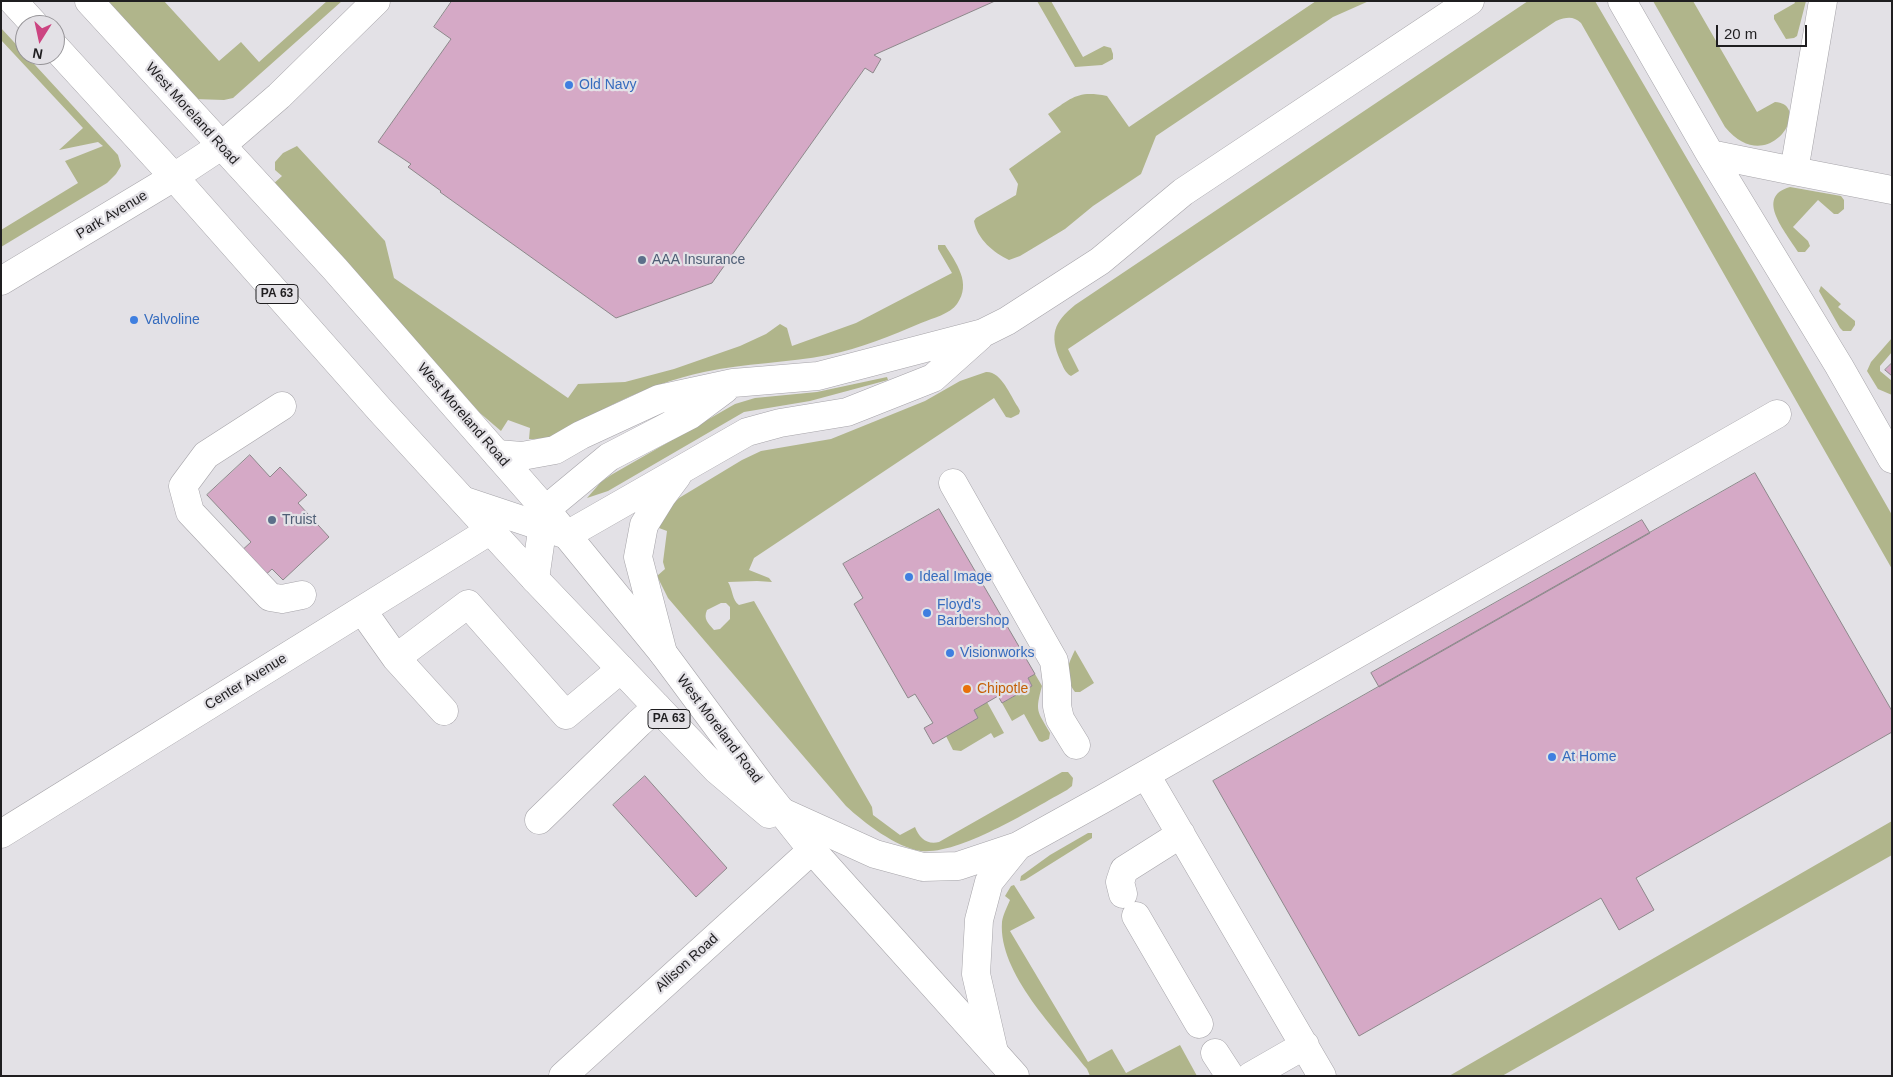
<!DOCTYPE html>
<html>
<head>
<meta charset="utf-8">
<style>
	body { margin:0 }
	#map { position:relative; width:1893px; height:1077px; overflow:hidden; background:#e3e1e6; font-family:Helvetica,sans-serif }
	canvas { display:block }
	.frame { position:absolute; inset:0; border:2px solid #1f1e20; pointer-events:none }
	.north { position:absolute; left:15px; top:15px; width:50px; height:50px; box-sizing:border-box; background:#e3e1e6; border:1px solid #959397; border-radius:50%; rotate:190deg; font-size:14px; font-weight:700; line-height:20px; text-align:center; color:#1f1e20 }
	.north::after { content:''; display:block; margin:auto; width:18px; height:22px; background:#cc4481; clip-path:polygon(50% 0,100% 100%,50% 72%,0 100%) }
	.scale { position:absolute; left:1716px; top:25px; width:91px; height:22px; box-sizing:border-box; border:2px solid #1f1e20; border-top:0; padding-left:6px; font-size:15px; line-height:18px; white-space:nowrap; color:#1f1e20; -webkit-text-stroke:4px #e3e1e6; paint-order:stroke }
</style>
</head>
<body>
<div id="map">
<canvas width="1893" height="1077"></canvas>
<div class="frame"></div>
<div class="north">N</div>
<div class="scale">20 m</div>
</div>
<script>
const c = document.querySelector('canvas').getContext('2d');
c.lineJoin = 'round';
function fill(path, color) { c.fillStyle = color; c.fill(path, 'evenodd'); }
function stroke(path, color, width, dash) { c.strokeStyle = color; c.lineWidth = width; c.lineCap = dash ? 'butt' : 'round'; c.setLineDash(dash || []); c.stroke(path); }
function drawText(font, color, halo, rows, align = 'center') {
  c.font = font + ' Helvetica,sans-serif'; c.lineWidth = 4.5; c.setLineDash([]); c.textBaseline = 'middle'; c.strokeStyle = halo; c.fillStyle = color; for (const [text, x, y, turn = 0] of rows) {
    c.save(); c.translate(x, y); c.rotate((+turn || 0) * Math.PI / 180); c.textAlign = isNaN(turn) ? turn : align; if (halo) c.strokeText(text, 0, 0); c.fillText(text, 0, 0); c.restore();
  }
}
const green = new Path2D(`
	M 105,1 L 164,1 L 219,61 L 241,42 L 259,62 L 327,1 L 342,1 L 233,98 L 224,100 L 194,99 Z
	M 1037,1 L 1051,1 L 1083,57 L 1104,46 L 1111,48 L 1113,54 L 1113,59 L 1102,65 L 1075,67 Z
	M 1316,1 L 1369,1 L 1333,17 L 1156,136 L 1141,174 L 1093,206 L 1065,229 L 1020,256 L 1009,260 C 994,253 977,239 974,221 L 976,218 L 1016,195 L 1018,184 L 1009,169 L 1061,132 L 1048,114 C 1072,98 1077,90 1107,96 L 1129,127 Z
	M 1528,1 L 1595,1 L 1755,275 L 1892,515 L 1892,569 L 1581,23 C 1573,16 1567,17 1556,21 L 1068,349 L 1079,371 L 1071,376 C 1065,373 1063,366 1060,360 C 1049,335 1054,322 1075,305 Z
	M 1653,1 L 1693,1 L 1757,112 L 1775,102 C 1814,104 1769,180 1725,127 Z
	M 1794,1 L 1806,1 L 1797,36 L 1794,38 L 1786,39 L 1774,19 L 1774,15 L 1795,3 Z
	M 1,28 L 118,155 L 121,166 L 116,174 L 107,183 L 1,247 L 1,230 L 78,183 L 65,161 L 103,146 L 98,142 L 59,150 L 83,128 L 1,40 Z
	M 297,146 L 385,241 L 394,278 L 568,398 L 578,384 L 625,382 L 674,369 L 740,346 L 766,334 L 780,324 L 787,328 L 792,346 L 856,323 L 952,273 L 938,249 L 938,245 L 945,245 C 956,263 972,283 957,304 C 950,314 933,318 921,323 C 891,336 861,348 828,355 C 787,363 745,363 704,372 C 675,378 645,389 618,402 C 589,415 563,441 529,439 L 530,428 L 508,420 L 501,431 L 480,413 L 272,185 L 282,176 L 275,170 L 275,162 L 283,153 Z
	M 1790,187 L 1841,196 L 1844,200 L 1844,209 L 1838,214 L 1834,214 L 1818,200 L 1793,227 L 1808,241 L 1810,246 L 1805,252 L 1798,252 C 1786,232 1754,197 1790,187 Z
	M 1821,286 L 1841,304 L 1838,307 L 1855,321 L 1855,325 L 1851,331 L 1843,331 L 1840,328 L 1819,291 Z
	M 1892,338 L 1892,352 L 1880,366 L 1880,371 L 1892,381 L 1892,395 L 1878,389 L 1867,371 L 1871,362 Z
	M 986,372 C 1001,371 1010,395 1018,407 L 1020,411 L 1019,414 L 1011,418 L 1006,417 L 994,398 L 754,558 L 749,570 L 769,578 L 772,582 L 757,581 L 728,582 C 733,590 732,600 739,605 L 754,601 L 872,807 L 873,815 L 900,835 L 915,827 C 919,838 927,845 939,842 L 1062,772 L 1068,772 L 1073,778 L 1072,786 L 1067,790 C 1032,809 960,855 921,851 C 897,848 863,822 846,806 L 668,598 L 657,576 L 665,569 L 663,562 L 667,531 L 659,528 L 666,511 L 679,498 L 742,460 L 761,451 L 831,439 L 925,401 L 960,381 ZM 721,603 L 726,603 L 730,607 L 730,619 L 720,629 L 714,630 C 708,623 703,619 707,610 Z
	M 887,377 L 888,380 L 810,401 L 744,412 L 608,491 L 587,498 L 601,482 L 611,475 L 735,404 L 755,398 L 817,392 Z
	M 1075,650 L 1094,683 L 1080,692 L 1075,692 C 1063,675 1067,667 1075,650 Z
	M 1035,674 L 1042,686 C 1035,712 1037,710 1050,733 L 1049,739 L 1042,742 L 1039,741 L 1024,714 L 1012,721 L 1002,703 L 1032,686 L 1028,678 Z
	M 987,702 L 1004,733 L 994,738 L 991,733 L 961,751 L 953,750 L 946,736 L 978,718 L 974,710 Z
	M 1892,821 L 1892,855 L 1502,1076 L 1449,1076 Z
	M 1088,833 L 1092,833 L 1092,838 L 1025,880 L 1020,881 L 1021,876 L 1050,855 Z
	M 1014,885 L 1035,918 L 1010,931 L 1088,1062 L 1112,1049 L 1126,1073 L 1180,1045 L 1197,1076 L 1090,1076 L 1087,1069 C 1057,1031 998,973 1002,922 C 1003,915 1007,907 1010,900 L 1005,896 L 1011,886 Z`);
const building = new Path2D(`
	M 452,1 L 995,1 L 874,55 L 881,59 L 873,73 L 865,68 L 712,283 L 616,318 L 440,192 L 441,191 L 408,167 L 411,164 L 378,142 L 451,39 L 434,27 Z
	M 1892,363 L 1892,376 L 1885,370 Z
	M 250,455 L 270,477 L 280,467 L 307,495 L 298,503 L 329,537 L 283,580 L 272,569 L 262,578 L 239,553 L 251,542 L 207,495 Z
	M 1755,473 L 1892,711 L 1892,732 L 1636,878 L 1654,910 L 1619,930 L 1601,898 L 1359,1036 L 1213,781 Z
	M 939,509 L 1035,674 L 1028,678 L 1032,686 L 1002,703 L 998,696 L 974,710 L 978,718 L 933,744 L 924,728 L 933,723 L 915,694 L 908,698 L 854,604 L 863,598 L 843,564 Z
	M 1642,520 L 1650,533 L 1379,687 L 1371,673 Z
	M 645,776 L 727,868 L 696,897 L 613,805 Z`);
const minor = new Path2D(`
	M 1622,1 L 1710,154 L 1839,366 L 1892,459
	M 1710,154 L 1794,171 L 1823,1
	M 1794,171 L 1892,190
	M 1,281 L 174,177 L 221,146 L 279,96 L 376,1
	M 282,406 L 206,455 L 183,486 L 190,512 L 270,597 L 282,599 L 302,595
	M 497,454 L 522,456 L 555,450 L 581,435 L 659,399 L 733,383 L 818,376 L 983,333 L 1007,321 L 1100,261 L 1183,192 L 1470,1
	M 953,483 L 1054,661 L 1057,684 L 1057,706 L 1060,719 L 1076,745
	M 465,501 L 567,535 L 747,432 L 780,423 L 847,412 L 933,378 L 980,336
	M 535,579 L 545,510 L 609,457 L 690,415 L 725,389
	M 362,610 L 396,658 L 444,711
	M 663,653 L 638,557 L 644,525 L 662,496 L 677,476
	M 396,658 L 468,604 L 566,715 L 621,669
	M 1146,775 L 1322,1076
	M 780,811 L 875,854 L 923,867 L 958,866 L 1018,846 L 1101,800 L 1777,414
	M 539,820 L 639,723 L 657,707
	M 1,834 L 491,530
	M 1123,894 L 1120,882 L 1124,870 L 1181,834
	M 1136,916 L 1199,1024
	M 994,1052 L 976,974 L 979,920 L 989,882 L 1018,846
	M 1215,1053 L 1230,1076
	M 563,1076 L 812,850
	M 1251,1076 L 1305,1045`);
const major = new Path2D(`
	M 13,1 L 35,25
	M 89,1 L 335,269 L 552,517 L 663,653 L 766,792 L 812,850 L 1015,1076
	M 55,47 L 174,177 L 380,410 L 535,579 L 717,770 L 769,814`);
const markers = [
	[569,85,5,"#3f7fe0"],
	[642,260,5,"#5c6f8a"],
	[134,320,5,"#3f7fe0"],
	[272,520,5,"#5c6f8a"],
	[909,577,5,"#3f7fe0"],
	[927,613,5,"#3f7fe0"],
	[950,653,5,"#3f7fe0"],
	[967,689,5,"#e8710a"],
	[1552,757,5,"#3f7fe0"]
];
const shields = [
	[277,294,42],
	[669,719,42]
];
const shieldNames = [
	["PA 63",277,294],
	["PA 63",669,719]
];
const shopNames = [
	["Old Navy",579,85],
	["Valvoline",144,320],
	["Ideal Image",919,577],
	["Floyd's",937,605],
	["Barbershop",937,621],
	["Visionworks",960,653],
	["At Home",1562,757]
];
const streetNames = [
	["West Moreland Road",192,114,48],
	["Park Avenue",112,215,-31],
	["West Moreland Road",463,415,49],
	["Center Avenue",246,682,-32],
	["West Moreland Road",719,729,53],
	["Allison Road",687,963,-42]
];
const serviceNames = [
	["AAA Insurance",652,260],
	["Truist",282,520]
];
const foodNames = [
	["Chipotle",977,689]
];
fill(green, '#b0b58b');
fill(building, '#d5a9c6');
stroke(building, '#8d888b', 1);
stroke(minor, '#a6a4a9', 29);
stroke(major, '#a6a4a9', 29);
stroke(minor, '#fff', 28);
stroke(major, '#fff', 28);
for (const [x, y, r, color] of markers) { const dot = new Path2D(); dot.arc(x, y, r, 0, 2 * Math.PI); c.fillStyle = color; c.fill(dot); stroke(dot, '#e3e1e6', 2); }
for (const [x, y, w] of shields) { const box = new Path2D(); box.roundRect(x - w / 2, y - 9.5, w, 19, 4); c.fillStyle = '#e3e1e6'; c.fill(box); stroke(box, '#1f1e20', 1); }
drawText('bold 12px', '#1f1e20', null, shieldNames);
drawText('14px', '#366cbe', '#e3e1e6', shopNames, 'left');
drawText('14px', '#1f1e20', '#e3e1e6', streetNames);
drawText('14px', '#4e5e75', '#e3e1e6', serviceNames, 'left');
drawText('14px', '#c56008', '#e3e1e6', foodNames, 'left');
</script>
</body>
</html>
